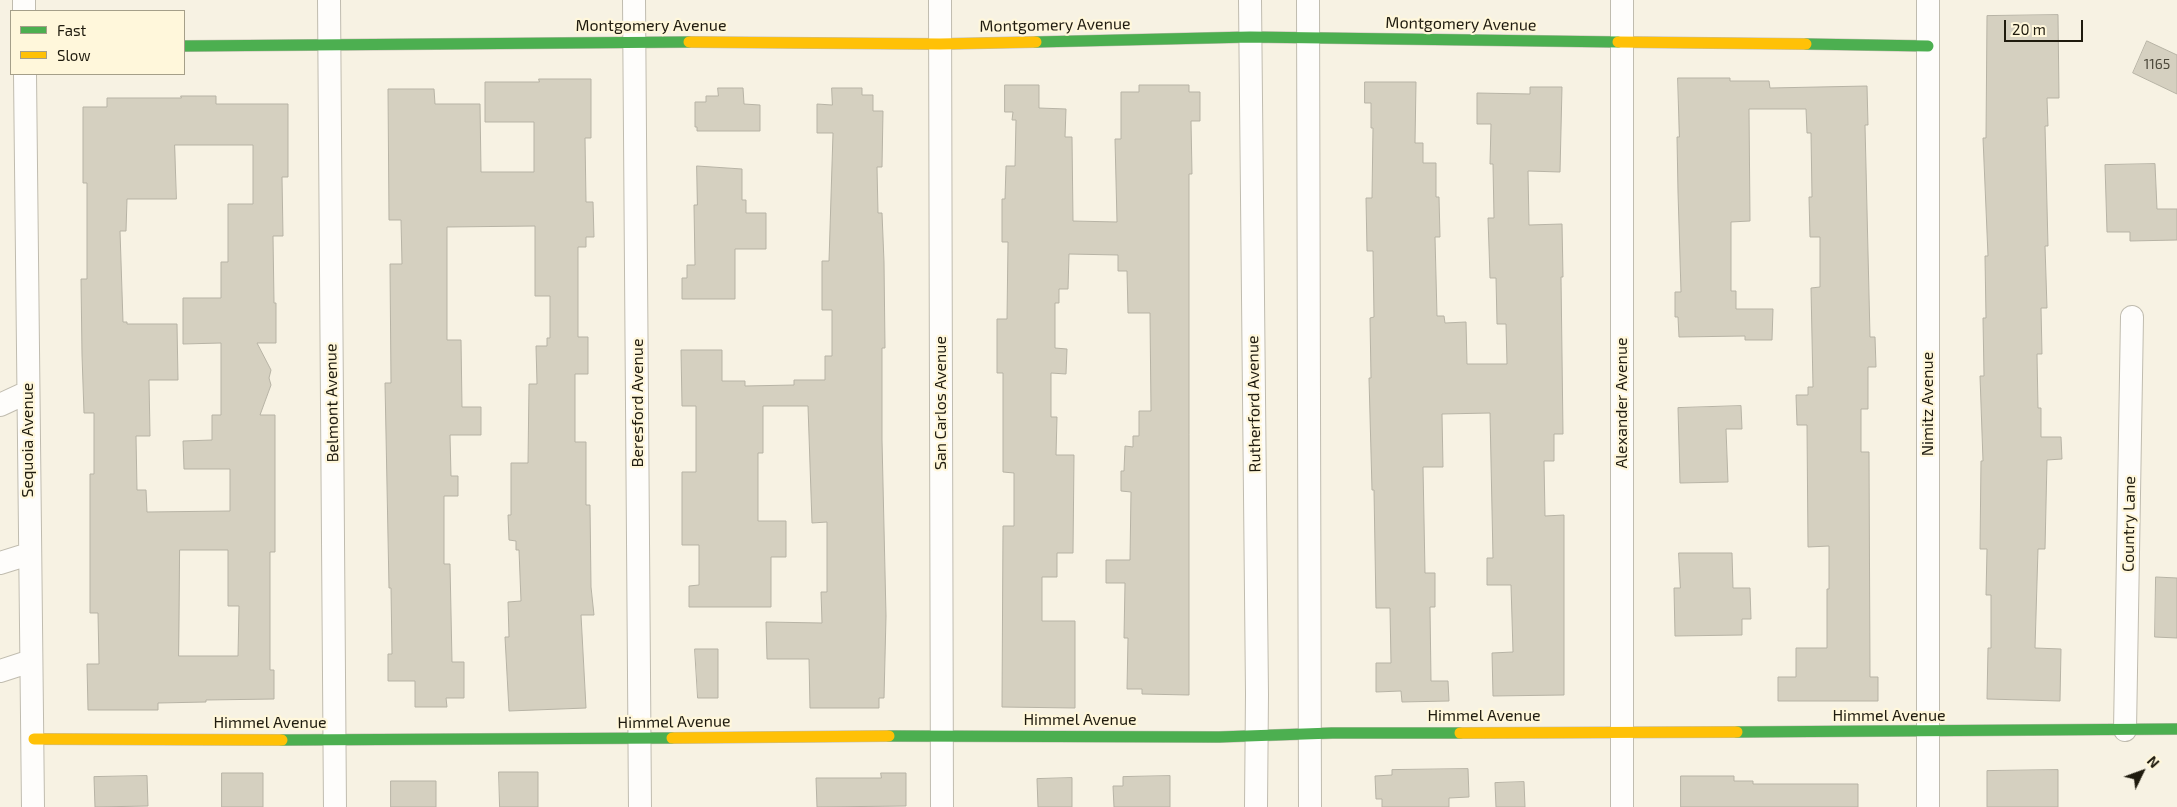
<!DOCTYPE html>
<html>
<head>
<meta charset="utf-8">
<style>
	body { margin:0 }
	#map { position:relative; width:2177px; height:807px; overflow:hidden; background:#f7f2e3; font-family:"Exo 2",sans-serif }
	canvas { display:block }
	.legend { position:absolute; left:10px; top:10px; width:175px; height:65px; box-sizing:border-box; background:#fff7db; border:1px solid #a59f89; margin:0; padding:6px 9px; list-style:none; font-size:15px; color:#1f1b0e }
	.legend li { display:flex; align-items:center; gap:10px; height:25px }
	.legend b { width:25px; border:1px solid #a59f89 }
	.north { position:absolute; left:2117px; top:747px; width:50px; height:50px; -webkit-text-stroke:4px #fff7db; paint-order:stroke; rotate:48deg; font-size:14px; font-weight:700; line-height:20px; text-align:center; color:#1f1b0e }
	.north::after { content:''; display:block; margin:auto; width:18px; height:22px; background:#1f1b0e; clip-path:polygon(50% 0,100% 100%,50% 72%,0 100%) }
	.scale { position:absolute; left:2004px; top:20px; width:79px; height:22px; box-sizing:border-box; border:2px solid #1f1b0e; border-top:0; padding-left:6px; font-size:15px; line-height:18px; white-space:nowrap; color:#1f1b0e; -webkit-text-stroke:4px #fff7db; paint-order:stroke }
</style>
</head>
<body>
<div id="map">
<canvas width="2177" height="807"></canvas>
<ul class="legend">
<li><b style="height:6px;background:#4caf50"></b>Fast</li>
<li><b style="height:6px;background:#ffc107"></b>Slow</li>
</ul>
<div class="north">N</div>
<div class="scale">20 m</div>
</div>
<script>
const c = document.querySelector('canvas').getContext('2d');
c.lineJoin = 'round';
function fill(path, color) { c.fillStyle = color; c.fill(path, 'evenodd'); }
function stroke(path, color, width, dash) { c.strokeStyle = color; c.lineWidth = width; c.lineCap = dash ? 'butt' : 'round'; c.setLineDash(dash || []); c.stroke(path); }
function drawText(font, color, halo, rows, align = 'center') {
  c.font = font + ' "Exo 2",sans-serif'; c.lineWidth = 4.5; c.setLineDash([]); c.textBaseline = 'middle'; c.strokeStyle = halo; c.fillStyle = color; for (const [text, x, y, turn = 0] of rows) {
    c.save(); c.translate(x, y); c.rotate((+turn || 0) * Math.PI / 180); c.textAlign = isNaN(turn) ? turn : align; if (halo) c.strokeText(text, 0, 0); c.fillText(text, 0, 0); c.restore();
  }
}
const building = new Path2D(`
	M 2058,15 L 2059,98 L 2047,98 L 2048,126 L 2045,126 L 2048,246 L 2045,246 L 2047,308 L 2041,308 L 2042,354 L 2037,354 L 2038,408 L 2041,408 L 2041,437 L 2061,437 L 2062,459 L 2047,460 L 2045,549 L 2038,549 L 2035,648 L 2061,649 L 2060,701 L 1987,699 L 1988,648 L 1991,648 L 1991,595 L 1986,595 L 1987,549 L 1980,549 L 1981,461 L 1983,461 L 1980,376 L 1984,376 L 1983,318 L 1986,318 L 1985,256 L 1988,256 L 1983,138 L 1986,138 L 1987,16 Z
	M 2147,41 L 2177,55 L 2177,94 L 2133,73 Z
	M 1678,78 L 1730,78 L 1730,81 L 1769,81 L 1770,88 L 1867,86 L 1868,125 L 1865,125 L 1870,337 L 1875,337 L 1876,367 L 1868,367 L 1868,409 L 1861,409 L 1861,452 L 1869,452 L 1870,677 L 1878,677 L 1878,701 L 1778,701 L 1778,677 L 1796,677 L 1796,648 L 1827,648 L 1827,589 L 1829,589 L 1829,546 L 1808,547 L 1807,425 L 1797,425 L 1796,395 L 1808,395 L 1808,387 L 1813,387 L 1811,288 L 1820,287 L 1820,237 L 1810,237 L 1809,197 L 1812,197 L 1811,133 L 1807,133 L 1806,109 L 1749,109 L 1750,221 L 1731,222 L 1731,291 L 1736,291 L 1736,309 L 1773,309 L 1772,340 L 1745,340 L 1745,336 L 1679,337 L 1678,317 L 1675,317 L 1675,292 L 1681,292 L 1678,192 L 1677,137 L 1679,137 Z
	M 539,79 L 591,79 L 591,138 L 585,138 L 586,202 L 593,202 L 594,237 L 586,237 L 586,247 L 578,247 L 578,337 L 588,337 L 588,374 L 575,374 L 575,442 L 586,442 L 586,505 L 590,505 L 591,587 L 594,615 L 581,615 L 586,708 L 509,711 L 505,637 L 509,637 L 508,602 L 521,601 L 519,550 L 516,550 L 516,541 L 509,540 L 508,515 L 511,515 L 511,463 L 528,463 L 529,384 L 537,384 L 536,346 L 547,346 L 547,338 L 550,338 L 550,296 L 535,296 L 535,226 L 447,227 L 447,340 L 461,340 L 462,407 L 481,407 L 481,435 L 450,435 L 451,476 L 458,476 L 458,496 L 444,496 L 444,564 L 450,564 L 452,662 L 464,662 L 464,698 L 446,698 L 447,707 L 415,707 L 415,681 L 388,681 L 388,654 L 392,654 L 391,588 L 389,588 L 385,383 L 391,383 L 390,264 L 402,264 L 401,220 L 389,220 L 388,89 L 434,89 L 435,104 L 480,104 L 481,172 L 534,172 L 534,122 L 485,122 L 485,82 L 539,82 Z
	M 1365,82 L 1416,82 L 1415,143 L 1423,143 L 1423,163 L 1436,163 L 1436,197 L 1439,197 L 1440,237 L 1435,237 L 1437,316 L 1444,316 L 1445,323 L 1466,322 L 1467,364 L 1507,364 L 1506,324 L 1497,324 L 1496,278 L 1490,278 L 1488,218 L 1494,218 L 1493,164 L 1490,164 L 1491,124 L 1477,124 L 1477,93 L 1530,94 L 1530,87 L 1562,87 L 1560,172 L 1528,171 L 1529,225 L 1562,224 L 1563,277 L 1561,277 L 1563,434 L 1554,434 L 1554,461 L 1544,461 L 1545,516 L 1564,515 L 1564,695 L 1493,696 L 1492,653 L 1513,652 L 1511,585 L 1487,585 L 1487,558 L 1493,558 L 1490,413 L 1442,414 L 1443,467 L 1423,467 L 1425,573 L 1435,573 L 1435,607 L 1430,607 L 1431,681 L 1448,681 L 1449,701 L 1402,702 L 1401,691 L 1376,692 L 1376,663 L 1391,663 L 1390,608 L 1376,608 L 1374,490 L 1372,490 L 1369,378 L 1371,378 L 1370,318 L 1374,317 L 1373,251 L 1367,251 L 1366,198 L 1372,198 L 1373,128 L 1371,128 L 1371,103 L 1365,103 Z
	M 1005,85 L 1039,85 L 1039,108 L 1066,109 L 1065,137 L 1072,137 L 1073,221 L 1117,222 L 1115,139 L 1121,139 L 1121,92 L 1139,92 L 1139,85 L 1189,85 L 1189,92 L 1200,92 L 1200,121 L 1191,121 L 1192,174 L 1189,174 L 1189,695 L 1142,694 L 1142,689 L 1127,689 L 1128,638 L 1124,638 L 1125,583 L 1106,583 L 1106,560 L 1130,560 L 1131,492 L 1121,491 L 1121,471 L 1124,471 L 1125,446 L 1133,447 L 1133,436 L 1139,436 L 1139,411 L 1151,411 L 1150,313 L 1128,313 L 1127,271 L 1118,271 L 1118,255 L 1069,254 L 1068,289 L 1059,289 L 1059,303 L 1055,303 L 1055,348 L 1067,349 L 1066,374 L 1051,373 L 1051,417 L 1057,417 L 1056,455 L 1074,455 L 1073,553 L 1057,553 L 1057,577 L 1042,577 L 1042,621 L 1075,621 L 1075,708 L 1002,707 L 1003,526 L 1014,526 L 1014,473 L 1003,472 L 1003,373 L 997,373 L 997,319 L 1007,319 L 1008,242 L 1002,242 L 1002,199 L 1005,199 L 1006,166 L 1015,166 L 1016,120 L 1012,120 L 1013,112 L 1005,112 Z
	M 718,88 L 743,88 L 744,104 L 760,105 L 760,131 L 697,131 L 697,127 L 695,127 L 695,102 L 706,102 L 706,96 L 718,96 Z
	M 832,88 L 862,88 L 862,95 L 873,95 L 873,111 L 883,111 L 882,167 L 877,167 L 878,213 L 882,213 L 884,262 L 885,348 L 882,348 L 882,440 L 886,616 L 884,698 L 879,698 L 879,708 L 810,708 L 809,659 L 767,659 L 766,622 L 822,623 L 821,592 L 827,592 L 827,522 L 812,523 L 808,406 L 763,406 L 763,453 L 758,453 L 758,521 L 786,521 L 786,557 L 771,557 L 771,607 L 689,607 L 689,586 L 699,585 L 699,545 L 682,545 L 682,472 L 696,472 L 696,406 L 682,406 L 681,350 L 722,350 L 722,381 L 745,381 L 745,386 L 794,385 L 794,380 L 825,380 L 825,356 L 832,356 L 832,310 L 822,310 L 822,261 L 829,261 L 833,133 L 817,133 L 817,104 L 832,105 Z
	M 181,96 L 216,96 L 216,104 L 288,104 L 288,177 L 282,177 L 283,236 L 273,236 L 274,303 L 276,303 L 276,343 L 257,343 L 271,370 L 269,378 L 271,385 L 260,415 L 275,415 L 275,552 L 270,552 L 270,670 L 274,670 L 274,699 L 206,700 L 206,702 L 158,703 L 158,710 L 88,710 L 87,664 L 99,664 L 98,613 L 90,613 L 90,474 L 94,474 L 94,413 L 84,413 L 82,355 L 81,279 L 87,279 L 87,183 L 83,183 L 83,107 L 107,107 L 107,98 L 181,98 ZM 175,145 L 253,145 L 253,204 L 228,204 L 228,262 L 221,262 L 221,298 L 183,298 L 183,344 L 221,343 L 221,415 L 212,415 L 212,440 L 183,441 L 184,469 L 230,469 L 230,511 L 147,512 L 146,490 L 137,490 L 136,436 L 150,436 L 149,380 L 178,380 L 177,324 L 127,324 L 127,322 L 123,322 L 120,231 L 126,231 L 127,199 L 176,199 ZM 180,550 L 228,550 L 228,606 L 239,606 L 238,656 L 179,656 Z
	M 2155,164 L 2157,209 L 2177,209 L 2177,240 L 2130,241 L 2130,232 L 2107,232 L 2105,165 Z
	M 697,166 L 742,169 L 742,200 L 746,200 L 746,213 L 766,213 L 766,249 L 735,249 L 735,299 L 682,299 L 682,278 L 687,278 L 687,265 L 695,265 L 694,205 L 697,205 Z
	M 1741,406 L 1742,429 L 1726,429 L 1728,482 L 1680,483 L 1678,408 Z
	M 1679,553 L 1732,553 L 1733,588 L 1750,588 L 1751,619 L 1742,619 L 1742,635 L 1675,636 L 1674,588 L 1680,588 Z
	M 2156,577 L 2177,578 L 2177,638 L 2155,637 Z
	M 695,649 L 718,649 L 718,698 L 698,698 Z
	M 1468,769 L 1469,797 L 1449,798 L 1449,807 L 1382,807 L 1382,799 L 1376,799 L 1375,776 L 1392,775 L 1392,770 Z
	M 2058,770 L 2058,807 L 1987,807 L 1987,771 Z
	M 499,772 L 538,772 L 538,807 L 500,807 Z
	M 222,773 L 263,773 L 263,807 L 222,807 Z
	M 881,773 L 906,773 L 906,806 L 817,807 L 816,778 L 881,778 Z
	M 147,776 L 148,806 L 95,807 L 94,777 Z
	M 1170,776 L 1170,807 L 1114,807 L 1113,786 L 1123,786 L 1123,777 Z
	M 1681,776 L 1734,776 L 1734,781 L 1753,781 L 1753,784 L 1858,784 L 1858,807 L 1681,807 Z
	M 1072,778 L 1072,807 L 1038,807 L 1037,779 Z
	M 391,781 L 436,781 L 436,807 L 391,807 Z
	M 1524,782 L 1525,807 L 1496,807 L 1495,783 Z`);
const street = new Path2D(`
	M 24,0 L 24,11
	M 329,0 L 335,807
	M 634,0 L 640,807
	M 940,0 L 942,807
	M 1250,0 L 1257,694 L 1256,807
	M 1308,0 L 1310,807
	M 1622,0 L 1622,807
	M 1928,0 L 1928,807
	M 25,74 L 33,807
	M 0,405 L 28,392
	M 0,563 L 29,554
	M 0,671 L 31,661
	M 2125,730 L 2132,317`);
const fast = new Path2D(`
	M 1036,42 L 1250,37 L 1618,42
	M 1806,44 L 1928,46
	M 184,46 L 689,42
	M 1737,732 L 2177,729
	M 889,736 L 1219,737 L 1332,733 L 1460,733
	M 282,740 L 672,738`);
const slow = new Path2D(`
	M 689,42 L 940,44 L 1036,42
	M 1618,42 L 1806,44
	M 1460,733 L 1737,732
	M 672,738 L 889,736
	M 34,739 L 282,740`);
const numberNames = [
	["1165",2157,64]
];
const streetNames = [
	["Montgomery Avenue",1461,24,1],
	["Montgomery Avenue",1055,25,-1],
	["Montgomery Avenue",651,26],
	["Belmont Avenue",332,403,-91],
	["Beresford Avenue",638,403,-90],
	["San Carlos Avenue",941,403,-90],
	["Alexander Avenue",1622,403,-90],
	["Rutherford Avenue",1254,404,-91],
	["Nimitz Avenue",1928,404,-90],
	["Sequoia Avenue",28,440,-90],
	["Country Lane",2129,524,-89],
	["Himmel Avenue",1484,716],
	["Himmel Avenue",1889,716],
	["Himmel Avenue",1080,720],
	["Himmel Avenue",674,722,-1],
	["Himmel Avenue",270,723]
];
fill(building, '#d5d0c0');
stroke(building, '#b7b3a5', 1);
stroke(street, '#c0bcaf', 24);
stroke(fast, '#c0bcaf', 12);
stroke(slow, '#c0bcaf', 12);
stroke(street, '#fefdfb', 22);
stroke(fast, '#4caf50', 11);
stroke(slow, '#ffc107', 11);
drawText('14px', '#4c483a', null, numberNames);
drawText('16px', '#1f1b0e', '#fff7db', streetNames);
</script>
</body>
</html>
